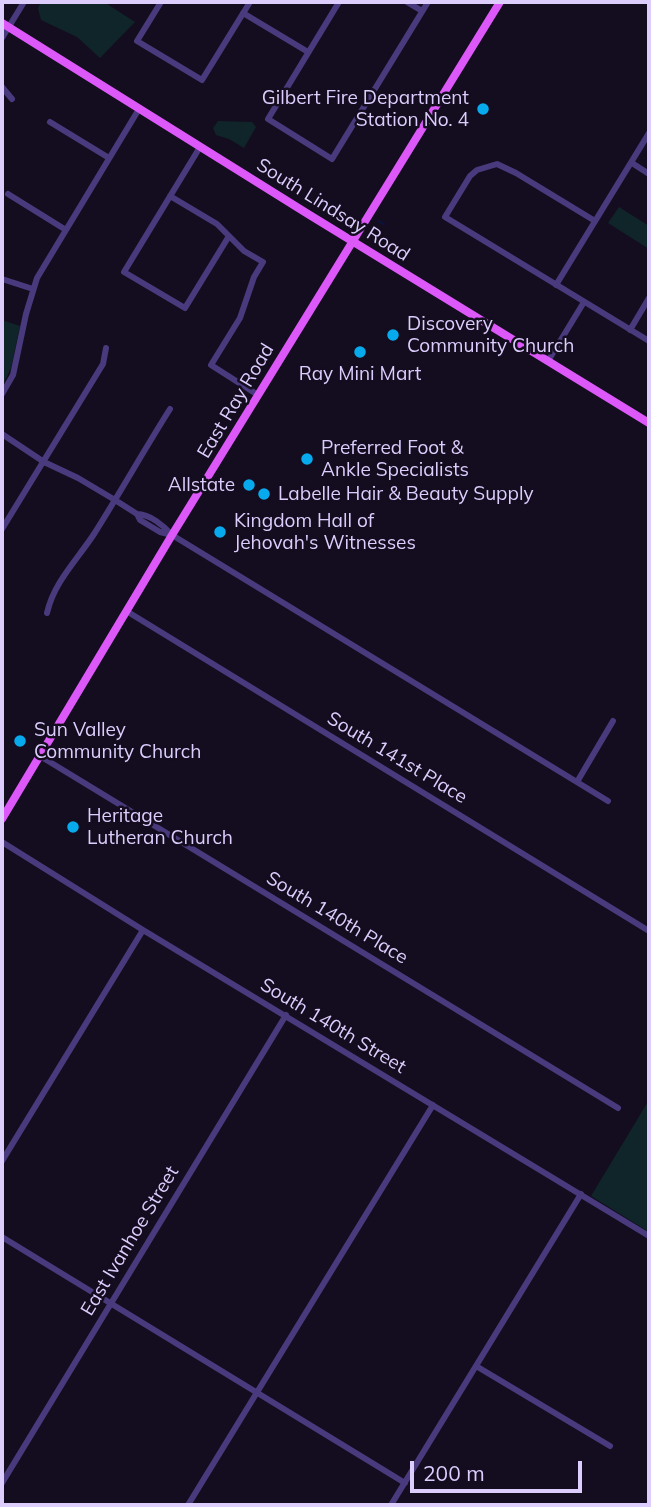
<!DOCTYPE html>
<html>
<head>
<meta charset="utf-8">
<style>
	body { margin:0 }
	#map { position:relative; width:651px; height:1507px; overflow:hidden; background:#140d1f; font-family:Mulish,sans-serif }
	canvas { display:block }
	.frame { position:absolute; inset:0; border:4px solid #dccdfd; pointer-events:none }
	.scale { position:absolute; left:410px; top:1461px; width:172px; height:32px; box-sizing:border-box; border:4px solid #dccdfd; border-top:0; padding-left:9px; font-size:21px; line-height:24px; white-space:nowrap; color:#dccdfd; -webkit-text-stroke:5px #140d1f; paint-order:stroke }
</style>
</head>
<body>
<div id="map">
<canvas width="651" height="1507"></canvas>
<div class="frame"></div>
<div class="scale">200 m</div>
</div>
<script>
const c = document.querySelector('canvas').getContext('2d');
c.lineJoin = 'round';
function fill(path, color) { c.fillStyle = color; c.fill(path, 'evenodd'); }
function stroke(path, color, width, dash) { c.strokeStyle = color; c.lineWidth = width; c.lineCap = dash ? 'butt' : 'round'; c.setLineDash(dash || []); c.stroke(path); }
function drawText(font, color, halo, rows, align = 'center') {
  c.font = font + ' Mulish,sans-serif'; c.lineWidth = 5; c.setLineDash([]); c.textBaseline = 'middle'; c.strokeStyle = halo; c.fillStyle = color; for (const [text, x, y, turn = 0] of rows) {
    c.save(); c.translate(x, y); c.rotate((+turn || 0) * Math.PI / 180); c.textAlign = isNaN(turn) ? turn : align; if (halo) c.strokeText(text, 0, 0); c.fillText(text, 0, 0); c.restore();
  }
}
const green = new Path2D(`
	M 41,2 L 104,2 L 135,22 L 100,58 L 77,37 L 41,20 L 38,8 Z
	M 218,121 L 252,122 L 256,127 L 244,148 L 229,139 L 216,135 L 213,128 Z
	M 619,207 L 649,226 L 649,249 L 608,223 Z
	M 2,320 L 20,326 L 11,368 L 2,387 Z
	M 649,1100 L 649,1232 L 591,1196 Z`);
const stream = new Path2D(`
	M 378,221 L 384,224`);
const minor = new Path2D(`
	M 161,2 L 137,41 L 202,80 L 250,2
	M 339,2 L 268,119 L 332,159 L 428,2
	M 407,2 L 422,11
	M 243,13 L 308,52
	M 2,38 L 24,2
	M 2,87 L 12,99
	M 50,122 L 109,158
	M 200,147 L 124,272 L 185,308 L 229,236
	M 632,163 L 649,174
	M 8,194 L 66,230
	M 170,196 L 217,224 L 244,251 L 263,262 L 254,277 L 240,318 L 211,365 L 258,395
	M 595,221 L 516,173 L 497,164 L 477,170 L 470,176 L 445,217 L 649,341
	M 2,279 L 33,289
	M 556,285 L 649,133
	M 630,330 L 649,298
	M 548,361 L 584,302
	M 2,394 L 13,375 L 26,314 L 37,278 L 139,109
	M 2,434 L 44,462 L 78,478 L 115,500 L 137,514 L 140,520 L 160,532 L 172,535
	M 137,514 C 150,514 164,526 172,535 L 608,801
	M 2,529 L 103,364 L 106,348
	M 128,612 L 649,931
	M 47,613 C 54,582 77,560 94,534 C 120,493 144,450 170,409
	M 40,756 L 618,1108
	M 577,782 L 613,721
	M 2,842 L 143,930 L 649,1236
	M 2,1161 L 143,930
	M 2,1237 L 405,1483
	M 476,1366 L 610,1446
	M 2,1483 L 286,1015
	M 188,1505 L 433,1105
	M 391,1505 L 581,1194`);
const major = new Path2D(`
	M 2,23 L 308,214 L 649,423
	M 2,819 L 172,535 L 500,2`);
const markers = [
	[483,109,7,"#08aaee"],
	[393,335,7,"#08aaee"],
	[360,352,7,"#08aaee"],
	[307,459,7,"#08aaee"],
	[249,485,7,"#08aaee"],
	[264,494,7,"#08aaee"],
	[220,532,7,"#08aaee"],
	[20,741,7,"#08aaee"],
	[73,827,7,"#08aaee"]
];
const poiNames = [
	["Gilbert Fire Department",469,98,"right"],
	["Station No. 4",469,120,"right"],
	["Discovery",407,324],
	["Community Church",407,346],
	["Ray Mini Mart",360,374,"center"],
	["Preferred Foot &",321,448],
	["Ankle Specialists",321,470],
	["Allstate",235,485,"right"],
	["Labelle Hair & Beauty Supply",278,494],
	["Kingdom Hall of",234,521],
	["Jehovah's Witnesses",234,543],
	["Sun Valley",34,730],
	["Community Church",34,752],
	["Heritage",87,816],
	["Lutheran Church",87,838]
];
const streetNames = [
	["South Lindsay Road",333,210,32],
	["East Ray Road",236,401,-59],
	["South 141st Place",397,758,31],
	["South 140th Place",337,918,31],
	["South 140th Street",333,1026,31],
	["East Ivanhoe Street",130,1241,-59]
];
fill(green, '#102529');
stroke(stream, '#0b133b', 2);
stroke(minor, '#493a7d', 6);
stroke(major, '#dc58f9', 8);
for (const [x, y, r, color] of markers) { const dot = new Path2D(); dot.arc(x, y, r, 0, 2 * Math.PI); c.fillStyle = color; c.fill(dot); stroke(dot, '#140d1f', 2.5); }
drawText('19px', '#dccdfd', '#140d1f', poiNames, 'left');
drawText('19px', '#dccdfd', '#140d1f', streetNames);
</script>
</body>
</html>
